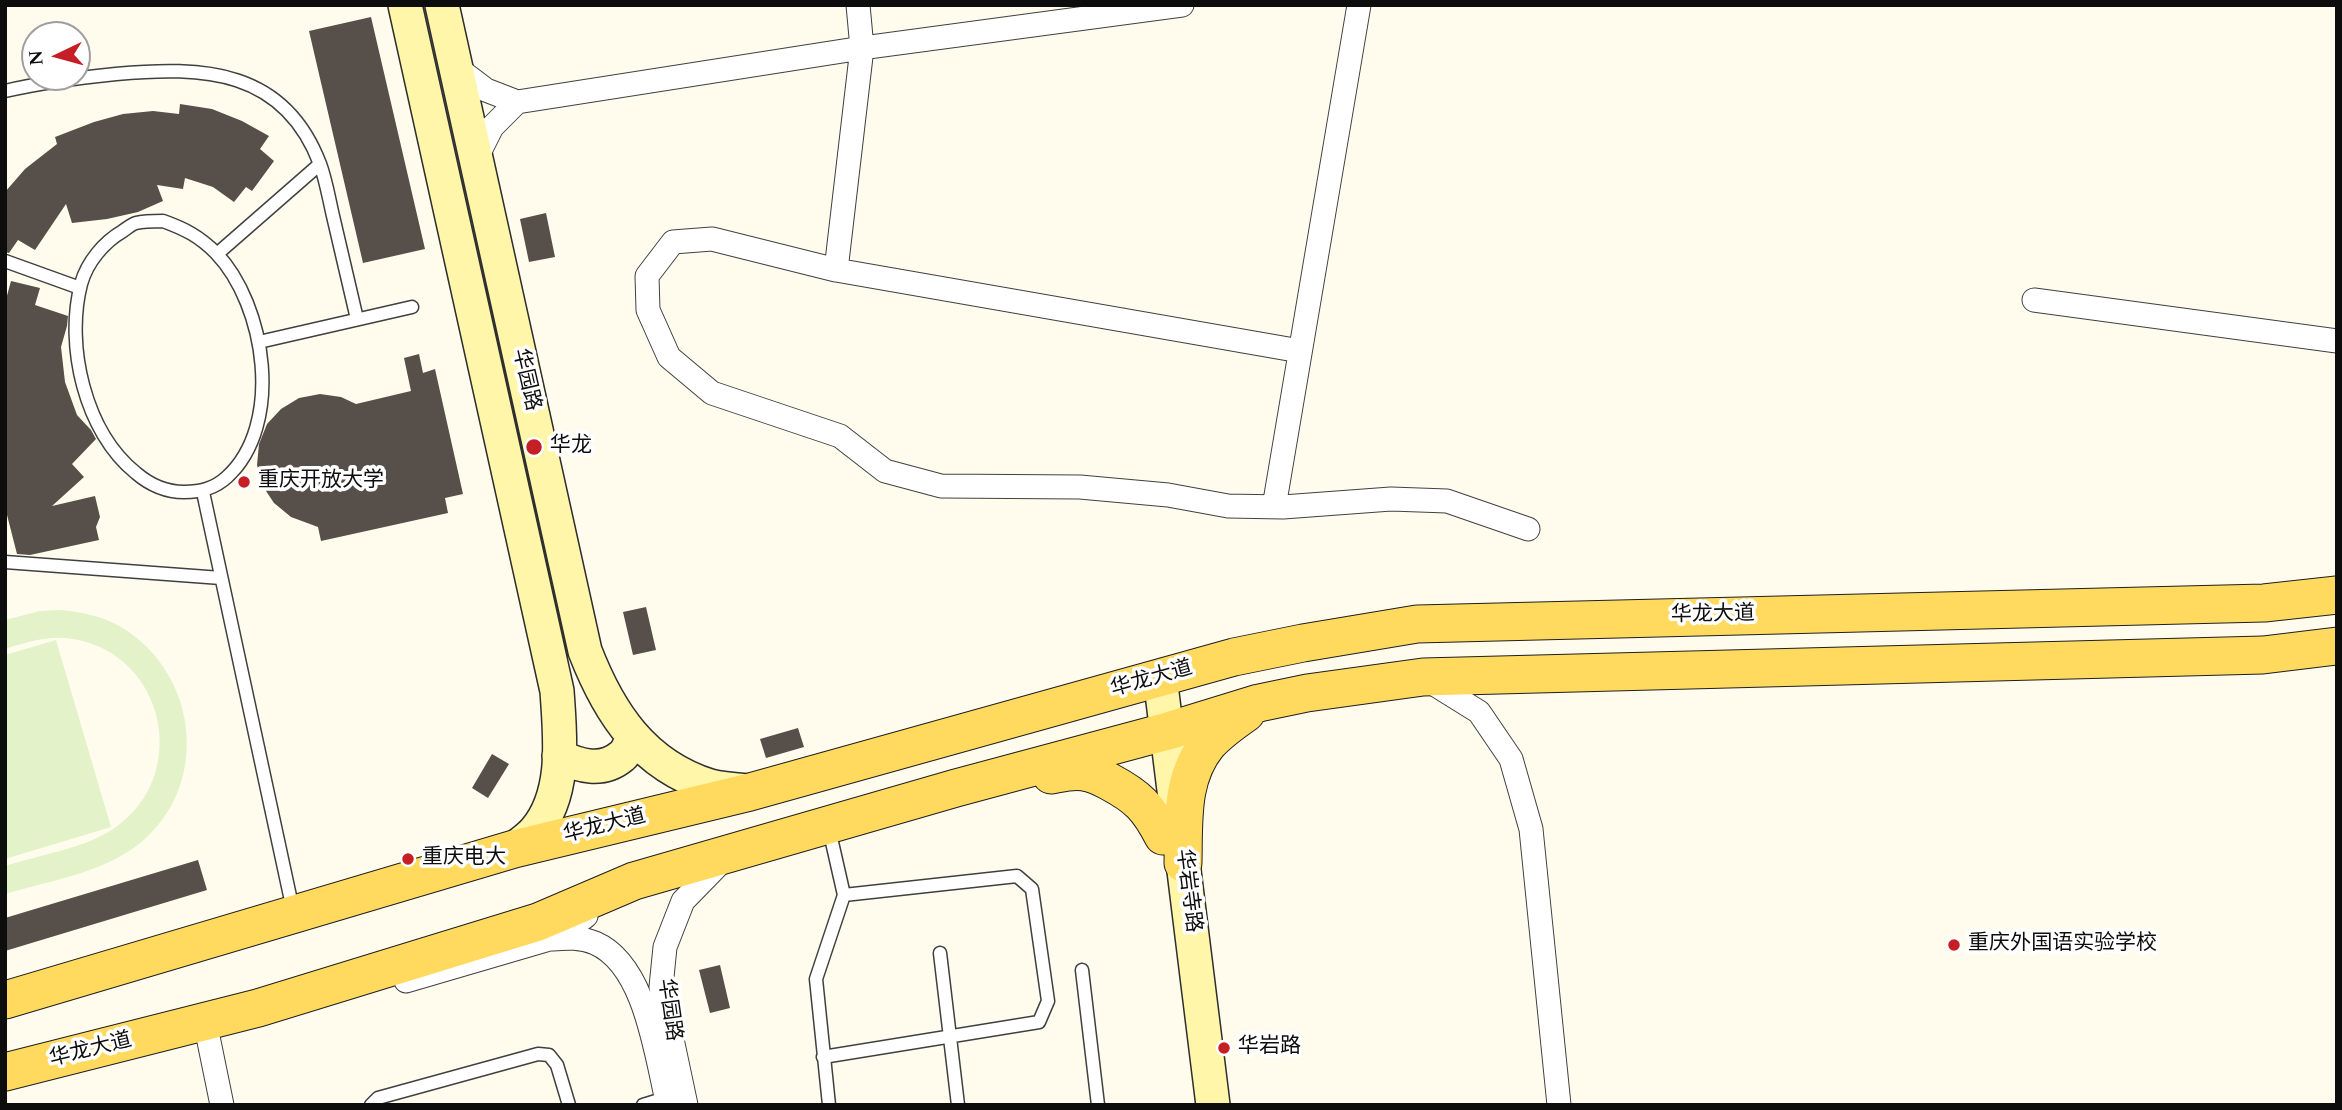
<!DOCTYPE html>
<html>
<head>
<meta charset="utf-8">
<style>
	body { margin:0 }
	#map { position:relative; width:2342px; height:1110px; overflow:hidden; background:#fffcee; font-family:Spectral,serif }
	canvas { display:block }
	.frame { position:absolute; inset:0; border:7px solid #0d0d0d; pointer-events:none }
	.north { position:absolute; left:21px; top:21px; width:70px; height:70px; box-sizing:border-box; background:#fff; border:2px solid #9e9e9e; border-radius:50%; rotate:265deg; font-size:19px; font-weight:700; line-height:28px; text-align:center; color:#0d0d0d }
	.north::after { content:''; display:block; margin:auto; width:24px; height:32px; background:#c51e24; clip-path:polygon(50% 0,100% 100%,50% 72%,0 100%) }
</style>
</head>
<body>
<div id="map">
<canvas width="2342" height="1110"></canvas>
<div class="frame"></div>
<div class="north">N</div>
</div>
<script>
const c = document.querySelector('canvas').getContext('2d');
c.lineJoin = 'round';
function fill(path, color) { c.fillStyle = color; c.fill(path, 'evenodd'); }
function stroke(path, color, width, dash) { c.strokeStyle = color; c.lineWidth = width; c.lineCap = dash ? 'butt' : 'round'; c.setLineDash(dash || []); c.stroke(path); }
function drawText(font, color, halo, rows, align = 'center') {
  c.font = font + ' Spectral,"Noto Sans SC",serif'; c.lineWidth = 7; c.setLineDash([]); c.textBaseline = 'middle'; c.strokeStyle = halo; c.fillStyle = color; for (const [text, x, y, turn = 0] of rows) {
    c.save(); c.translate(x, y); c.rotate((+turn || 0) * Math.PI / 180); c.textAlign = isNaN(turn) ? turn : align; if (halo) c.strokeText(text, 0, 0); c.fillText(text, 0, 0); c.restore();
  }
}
const pitch = new Path2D(`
	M 60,610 C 82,612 102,616 121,627 C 195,671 211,777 147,837 C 110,872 52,880 5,894 L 5,866 C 39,855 87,848 116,827 C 191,774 165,654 73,639 C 49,635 28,642 5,649 L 5,620 L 40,611 Z
	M 56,640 L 111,827 L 5,859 L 5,655 Z`);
const building = new Path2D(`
	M 371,17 L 425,249 L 363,263 L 309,31 Z
	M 180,104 L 212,109 L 242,121 L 269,136 L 260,149 L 274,161 L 252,191 L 246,187 L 234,202 L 213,187 L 185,178 L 183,189 L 157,185 L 163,201 L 138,212 L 107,219 L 72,223 L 66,204 L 35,250 L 18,240 L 9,253 L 5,252 L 5,192 L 25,169 L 57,144 L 55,137 L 94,122 L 123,114 L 153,111 L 179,114 Z
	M 546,213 L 555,257 L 529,262 L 520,219 Z
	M 11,281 L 40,288 L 35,305 L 68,316 L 67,326 L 61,347 L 65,382 L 77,415 L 91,430 L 96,439 L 72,464 L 84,477 L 52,506 L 95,496 L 100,517 L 96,527 L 99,540 L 30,555 L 17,554 L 7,515 L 5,516 L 5,303 Z
	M 419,354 L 423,373 L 435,369 L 463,494 L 445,498 L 448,513 L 321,541 L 318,527 L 291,517 L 274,503 L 262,485 L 257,465 L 259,444 L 267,424 L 281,409 L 299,398 L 320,394 L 341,397 L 356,404 L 411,391 L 404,358 Z
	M 646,607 L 656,650 L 633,655 L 623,612 Z
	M 798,728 L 804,747 L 766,758 L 760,739 Z
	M 492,754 L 509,764 L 488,798 L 472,788 Z
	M 198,860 L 207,890 L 5,951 L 5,918 Z
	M 720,965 L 730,1008 L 710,1013 L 699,970 Z`);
const lane = new Path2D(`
	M 5,91 C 44,82 76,78 116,74 C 203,66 284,69 320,164 C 326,180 329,199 333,216 C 341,250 349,285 357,319
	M 163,221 C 185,229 199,236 216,253 C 266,305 284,425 227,477 C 214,489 200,492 184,492 C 165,492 150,485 136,473 C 85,432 65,346 81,284 C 87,262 104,242 123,231 C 127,228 132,224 136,223 C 144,221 155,221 163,221 Z
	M 217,254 L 320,164
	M 5,261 L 80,288
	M 259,342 L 412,307
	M 203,492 L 293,910
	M 5,562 L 221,578
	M 940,953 L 958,1105
	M 1082,970 L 1098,1105
	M 823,1057 L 1039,1022 L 1048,1001 L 1032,889 L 1017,876 L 844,895
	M 371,1105 L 378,1098 L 538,1054 L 549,1055 L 557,1065 L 569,1105
	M 643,1105 L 669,1097
	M 829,1105 L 816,979 L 844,895 L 829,829`);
const street = new Path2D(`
	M 457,68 L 486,90 L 517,102 L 492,127 L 476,159
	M 517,102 L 862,48 L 1182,5
	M 836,270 L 862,48 L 858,5
	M 2034,300 L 2337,341
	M 1300,351 L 836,270 L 712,239 L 673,242 L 647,276 L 648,310 L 669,357 L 712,393 L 840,436 L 885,471 L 941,486 L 1080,487 L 1168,495 L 1228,506 L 1283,507 L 1391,499 L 1447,501 L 1528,529
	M 1274,507 L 1359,5
	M 1426,679 L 1479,712 L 1511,759 L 1531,829 L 1559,1105
	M 552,939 C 567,938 581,937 595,943 C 646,965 656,1056 668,1105
	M 406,981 L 546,940 L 573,926 L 586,916
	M 205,1022 L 222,1105
	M 686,1105 L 661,987 L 665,947 L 683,901 L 725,858`);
const secondary = new Path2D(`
	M 405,5 L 557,691 C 560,736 567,794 535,831 C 529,838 521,843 514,849
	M 442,5 L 585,651 C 609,713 643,765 710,786 C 722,789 736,790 748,791
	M 1160,677 L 1213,1105
	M 559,756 C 579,766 602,773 622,756 C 627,752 630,743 634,737`);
const primary = new Path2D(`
	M 1051,775 C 1062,773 1072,770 1084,772 C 1093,773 1101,777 1110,782 C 1138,797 1148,807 1163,836
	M 1183,863 C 1184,822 1180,778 1208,744 C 1219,732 1233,722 1246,713
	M 5,1000 L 514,849 L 750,792 L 1234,657 L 1303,643 L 1417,624 L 2264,603 L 2337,595
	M 5,1072 L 258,1008 L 538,922 L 634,881 L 956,788 L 1168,731 L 1259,703 L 1307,693 L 1423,677 L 2263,655 L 2337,646`);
const markers = [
	[534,447,9,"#c51e24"],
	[244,482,7,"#c51e24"],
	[408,859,7,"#c51e24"],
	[1954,945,7,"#c51e24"],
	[1224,1048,7,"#c51e24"]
];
const streetNames = [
	["华园路",525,380,77],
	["华龙大道",1713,616,-1],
	["华龙大道",1152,680,-16],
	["华龙大道",605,827,-14],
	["华岩寺路",1187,891,83],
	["华园路",668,1010,82],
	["华龙大道",91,1051,-14]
];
const poiNames = [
	["华龙",550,447],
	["重庆开放大学",258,482],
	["重庆电大",422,859],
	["重庆外国语实验学校",1968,945],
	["华岩路",1238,1048]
];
fill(pitch, '#e3f2c8');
fill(building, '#574f49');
stroke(lane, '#404040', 15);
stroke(street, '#404040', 25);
stroke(secondary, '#2f2f2f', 36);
stroke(primary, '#1e1e1e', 39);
stroke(lane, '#fff', 12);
stroke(street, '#fff', 23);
stroke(secondary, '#fff6a9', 33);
stroke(primary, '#ffda5e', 37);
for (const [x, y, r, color] of markers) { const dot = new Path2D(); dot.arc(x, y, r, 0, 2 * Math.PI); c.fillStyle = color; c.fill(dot); stroke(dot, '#fff', 2.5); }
drawText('21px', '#0d0d0d', '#fff', streetNames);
drawText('21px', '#0d0d0d', '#fff', poiNames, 'left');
</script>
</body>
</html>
